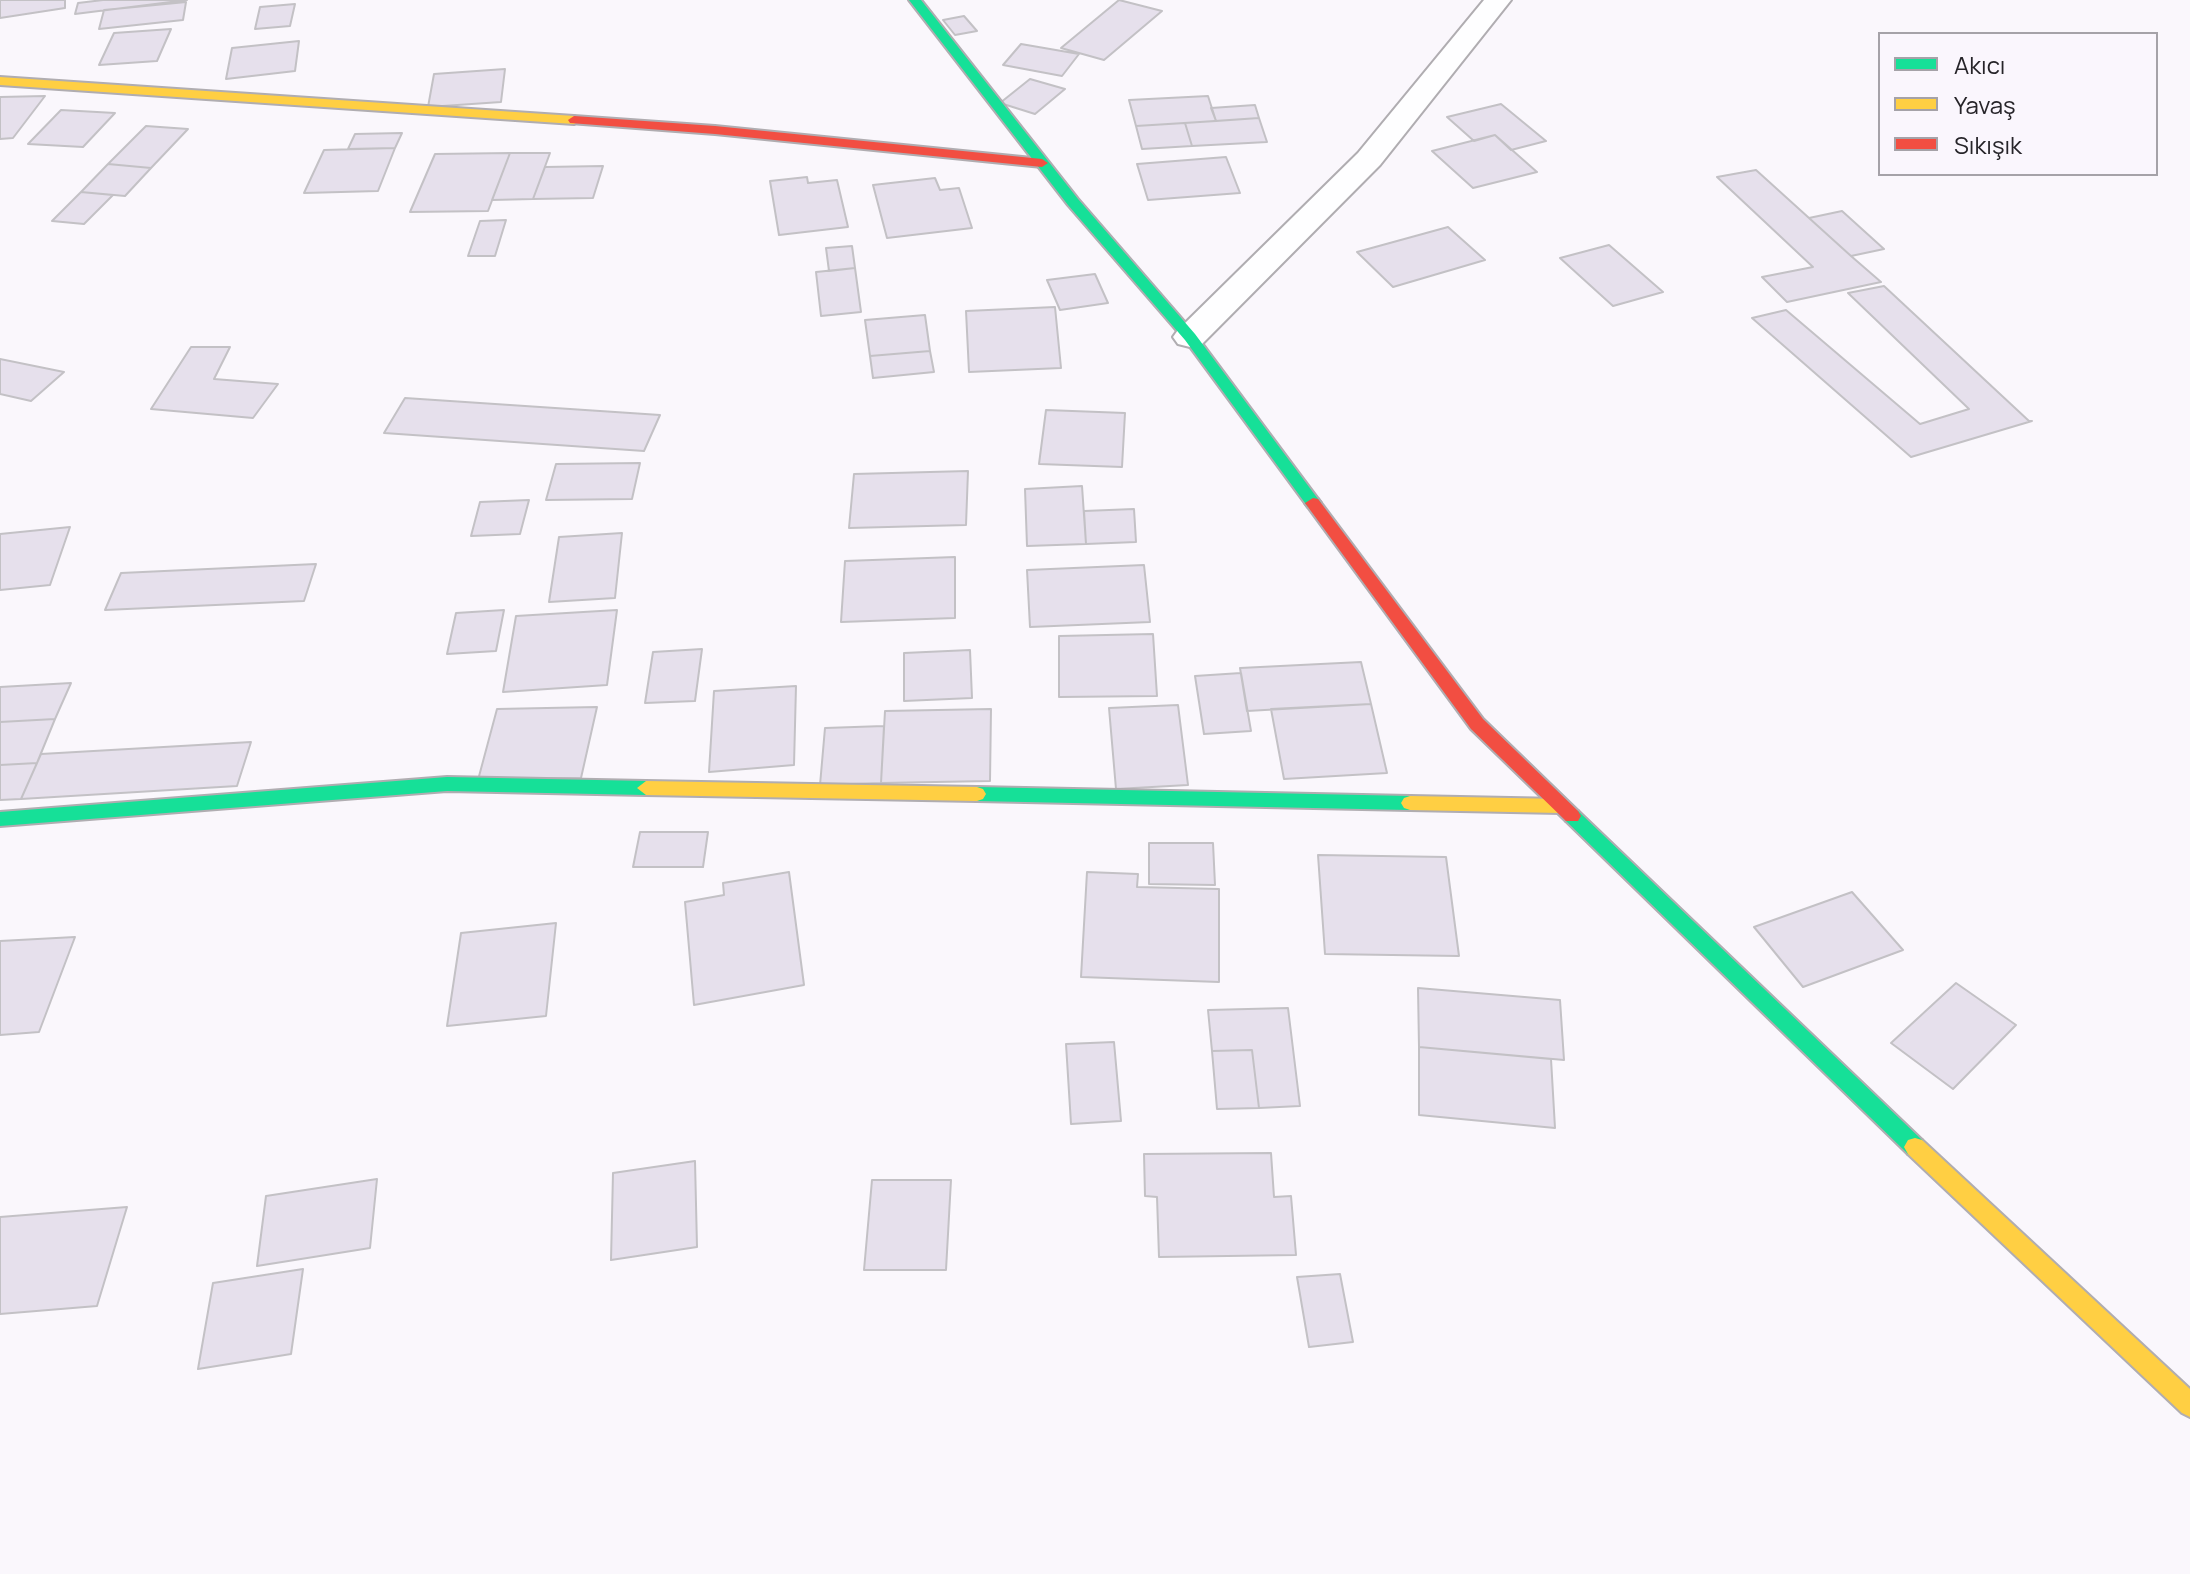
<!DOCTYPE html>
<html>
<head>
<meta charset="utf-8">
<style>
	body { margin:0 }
	#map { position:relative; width:2190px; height:1574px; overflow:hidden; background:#faf7fc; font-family:Manrope,sans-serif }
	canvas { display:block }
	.legend { position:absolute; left:1878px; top:32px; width:280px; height:144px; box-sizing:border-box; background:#faf6fd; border:2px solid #a5a2a8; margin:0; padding:10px 14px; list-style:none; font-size:24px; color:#262429 }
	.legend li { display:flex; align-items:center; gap:16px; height:40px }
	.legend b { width:40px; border:2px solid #a5a2a8 }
</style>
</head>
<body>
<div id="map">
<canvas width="2190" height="1574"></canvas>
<ul class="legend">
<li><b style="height:10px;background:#16e098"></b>Akıcı</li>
<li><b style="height:10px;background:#ffcf43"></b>Yavaş</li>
<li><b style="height:10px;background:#f24e42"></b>Sıkışık</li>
</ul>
</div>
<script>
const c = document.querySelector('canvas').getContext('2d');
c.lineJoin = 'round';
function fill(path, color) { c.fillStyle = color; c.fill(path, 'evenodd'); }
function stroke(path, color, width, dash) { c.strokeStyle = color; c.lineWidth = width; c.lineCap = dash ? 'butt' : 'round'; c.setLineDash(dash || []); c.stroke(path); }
const building = new Path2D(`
	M 0,0 L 65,0 L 65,8 L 0,18 Z
	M 103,0 L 187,0 L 75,14 L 78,3 Z
	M 1119,0 L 1162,11 L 1104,60 L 1061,48 Z
	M 186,2 L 183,20 L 99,29 L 104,10 Z
	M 295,4 L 290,26 L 255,29 L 260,7 Z
	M 964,16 L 977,31 L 955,35 L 943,20 Z
	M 171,29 L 157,61 L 99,65 L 114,33 Z
	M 299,41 L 295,71 L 226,79 L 232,48 Z
	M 1021,44 L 1079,54 L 1062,76 L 1003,65 Z
	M 505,69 L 501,102 L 428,107 L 434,74 Z
	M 1030,79 L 1065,89 L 1035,114 L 1000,103 Z
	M 45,96 L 13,138 L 0,139 L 0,97 Z
	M 1208,96 L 1216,121 L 1136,126 L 1129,100 Z
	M 1501,104 L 1546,141 L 1511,150 L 1495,135 L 1474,141 L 1447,117 Z
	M 1255,105 L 1259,118 L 1216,121 L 1211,108 Z
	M 61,110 L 115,113 L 83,147 L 28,144 Z
	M 1259,118 L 1267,142 L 1192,146 L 1185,123 Z
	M 1185,123 L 1192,146 L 1142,149 L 1136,126 Z
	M 146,126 L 188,129 L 151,168 L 108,164 Z
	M 402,133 L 395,148 L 348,149 L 355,134 Z
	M 1495,135 L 1537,172 L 1473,188 L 1432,151 Z
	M 395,148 L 378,191 L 304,193 L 324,150 Z
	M 510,153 L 550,153 L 533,199 L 492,200 Z
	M 510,153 L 488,211 L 410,212 L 435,154 Z
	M 1226,157 L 1240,193 L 1148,200 L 1137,164 Z
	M 108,164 L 151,168 L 125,196 L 81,192 Z
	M 603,166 L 593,198 L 533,199 L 545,167 Z
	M 1756,170 L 1851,256 L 1881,282 L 1787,302 L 1762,277 L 1813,267 L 1717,177 Z
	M 807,177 L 808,183 L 837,180 L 848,227 L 779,235 L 770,181 Z
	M 935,178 L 940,190 L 959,188 L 972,228 L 887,238 L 873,185 Z
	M 81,192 L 113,195 L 84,224 L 52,221 Z
	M 1842,211 L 1884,249 L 1851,256 L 1809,218 Z
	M 506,220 L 495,256 L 468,256 L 480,221 Z
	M 1448,227 L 1485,260 L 1393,287 L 1357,252 Z
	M 1609,245 L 1663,292 L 1613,306 L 1560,258 Z
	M 852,246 L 855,268 L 829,271 L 826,248 Z
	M 855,268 L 861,312 L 821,316 L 816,272 Z
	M 1095,274 L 1108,303 L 1060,310 L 1047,280 Z
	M 1884,286 L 2029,421 L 2032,421 L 1911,457 L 1752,318 L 1786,310 L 1920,424 L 1969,409 L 1848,293 Z
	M 1055,307 L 1061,368 L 969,372 L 966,311 Z
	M 925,315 L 930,351 L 870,356 L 865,320 Z
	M 191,347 L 230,347 L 214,379 L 278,384 L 253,418 L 151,409 Z
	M 930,351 L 934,372 L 873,378 L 870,356 Z
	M 0,359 L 64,372 L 31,401 L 0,394 Z
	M 405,398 L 660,415 L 644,451 L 384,433 Z
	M 1046,410 L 1125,413 L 1122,467 L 1039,464 Z
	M 640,463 L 632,499 L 546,500 L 556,464 Z
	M 968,471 L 966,525 L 849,528 L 854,474 Z
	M 1082,486 L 1086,544 L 1027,546 L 1025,489 Z
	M 529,500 L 520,534 L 471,536 L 480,502 Z
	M 1134,509 L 1136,542 L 1086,544 L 1084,511 Z
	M 70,527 L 50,585 L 0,590 L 0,534 Z
	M 622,533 L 615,598 L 549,602 L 559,537 Z
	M 955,557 L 955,618 L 841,622 L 845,561 Z
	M 316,564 L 304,601 L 105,610 L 121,573 Z
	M 1144,565 L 1150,622 L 1030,627 L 1027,570 Z
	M 504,610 L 496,651 L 447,654 L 456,613 Z
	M 617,610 L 607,685 L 503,692 L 516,616 Z
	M 1153,634 L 1157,696 L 1059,697 L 1059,636 Z
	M 702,649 L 695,701 L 645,703 L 653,652 Z
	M 970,650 L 972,698 L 904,701 L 904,653 Z
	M 1361,662 L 1371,704 L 1247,711 L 1240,668 Z
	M 1241,673 L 1251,731 L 1204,734 L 1195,676 Z
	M 71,683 L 55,719 L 0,722 L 0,687 Z
	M 796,686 L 794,765 L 709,772 L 714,691 Z
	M 1371,704 L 1387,773 L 1284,779 L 1271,709 Z
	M 1178,705 L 1188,785 L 1116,789 L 1109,708 Z
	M 597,707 L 581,778 L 478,780 L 497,709 Z
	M 991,709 L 990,781 L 881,783 L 885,711 Z
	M 55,719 L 37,763 L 0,765 L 0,722 Z
	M 884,726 L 881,783 L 820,785 L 825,728 Z
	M 251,742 L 237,786 L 21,799 L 41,754 Z
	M 37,763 L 21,799 L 0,800 L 0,765 Z
	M 640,832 L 708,832 L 703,867 L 633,867 Z
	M 1149,843 L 1213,843 L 1215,885 L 1149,884 Z
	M 1318,855 L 1446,857 L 1459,956 L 1325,954 Z
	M 789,872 L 804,985 L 694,1005 L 685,902 L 724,895 L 723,883 Z
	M 1087,872 L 1138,874 L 1137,887 L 1219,889 L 1219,982 L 1081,977 Z
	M 1852,892 L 1903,950 L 1803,987 L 1754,927 Z
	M 556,923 L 546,1016 L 447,1026 L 461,933 Z
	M 75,937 L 39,1032 L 0,1035 L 0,941 Z
	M 1956,983 L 2016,1025 L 1953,1089 L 1891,1043 Z
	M 1418,988 L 1560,1000 L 1564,1060 L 1419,1047 Z
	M 1288,1008 L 1300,1106 L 1259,1108 L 1252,1050 L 1212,1051 L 1208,1010 Z
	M 1114,1042 L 1121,1121 L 1071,1124 L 1066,1044 Z
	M 1419,1047 L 1551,1059 L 1555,1128 L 1419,1115 Z
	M 1252,1050 L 1259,1108 L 1217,1109 L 1212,1051 Z
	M 1271,1153 L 1274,1197 L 1291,1196 L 1296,1255 L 1159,1257 L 1157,1197 L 1145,1196 L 1144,1154 Z
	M 695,1161 L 697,1247 L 611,1260 L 613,1173 Z
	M 377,1179 L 370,1248 L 257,1266 L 266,1196 Z
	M 872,1180 L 951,1180 L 946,1270 L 864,1270 Z
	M 127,1207 L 97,1306 L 0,1314 L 0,1217 Z
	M 303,1269 L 291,1354 L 198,1369 L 213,1283 Z
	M 1340,1274 L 1353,1342 L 1309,1347 L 1297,1277 Z`);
const street = new Path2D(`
	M 1484,0 L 1511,0 L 1380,165 L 1202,344 L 1190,347 L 1178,344 L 1173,337 L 1178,330 L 1358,153 Z`);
const fast = new Path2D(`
	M 909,0 L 921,0 L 1078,199 L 1195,334 L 1318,499 L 1321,503 L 1318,507 L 1308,507 L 1185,340 L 1068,205 Z
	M 447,777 L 646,781 L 655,788 L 646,795 L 447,791 L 0,826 L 0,812 Z
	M 977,787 L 1410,796 L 1416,798 L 1419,803 L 1416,808 L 1410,810 L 977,801 L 971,799 L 968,794 L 971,789 Z
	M 1572,809 L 1578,811 L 1922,1140 L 1926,1147 L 1922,1154 L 1915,1156 L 1908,1154 L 1566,821 L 1563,816 L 1566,811 Z`);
const slow = new Path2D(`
	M 0,77 L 574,116 L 580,120 L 574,124 L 0,85 Z
	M 646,781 L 977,787 L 983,789 L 986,794 L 983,799 L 977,801 L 646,795 L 637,788 Z
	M 1410,796 L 1561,799 L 1567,801 L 1570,806 L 1567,811 L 1561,813 L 1410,810 L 1404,808 L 1401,803 L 1404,798 Z
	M 1915,1138 L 1922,1140 L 2190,1389 L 2190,1417 L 2182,1413 L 1908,1154 L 1904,1147 L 1908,1140 Z`);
const jam = new Path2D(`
	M 574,116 L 715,126 L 1042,159 L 1048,163 L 1042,167 L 715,134 L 570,123 L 568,120 Z
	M 1313,498 L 1318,499 L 1483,719 L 1578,811 L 1581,816 L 1578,821 L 1566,821 L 1471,729 L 1308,507 L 1305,503 Z`);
fill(building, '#e6e0ec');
stroke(building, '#c3c1c5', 2);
stroke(street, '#b0adb1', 4);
stroke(fast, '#b0adb1', 4);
stroke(slow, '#b0adb1', 4);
stroke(jam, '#b0adb1', 4);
fill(street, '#fefeff');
fill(fast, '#16e098');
fill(slow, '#ffcf43');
fill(jam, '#f24e42');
</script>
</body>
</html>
